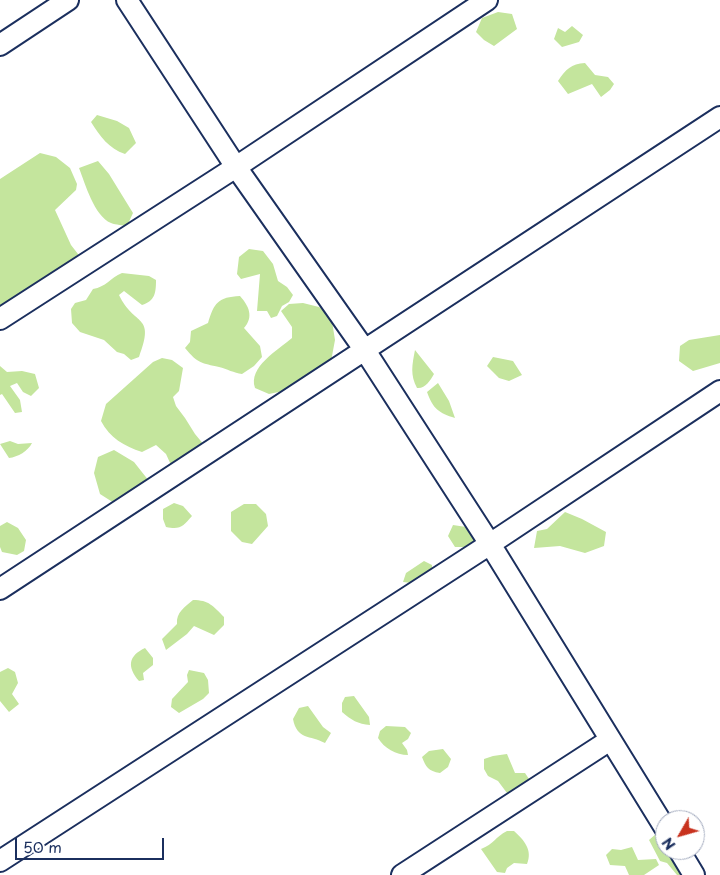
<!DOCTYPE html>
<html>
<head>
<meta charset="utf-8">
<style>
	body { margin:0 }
	#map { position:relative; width:720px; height:875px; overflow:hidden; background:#fff; font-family:"Playpen Sans",sans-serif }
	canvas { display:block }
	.north { position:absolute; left:655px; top:810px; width:50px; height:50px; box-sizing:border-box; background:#fff; border:1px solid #a4acbf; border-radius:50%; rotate:232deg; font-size:14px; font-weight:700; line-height:20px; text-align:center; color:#1b2f5e }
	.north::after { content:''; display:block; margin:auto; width:18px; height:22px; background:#c8321e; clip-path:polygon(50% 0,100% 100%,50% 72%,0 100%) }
	.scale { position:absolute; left:15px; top:838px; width:149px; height:22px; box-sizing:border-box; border:2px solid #1b2f5e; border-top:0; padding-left:6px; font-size:15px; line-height:18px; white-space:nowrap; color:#1b2f5e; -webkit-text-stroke:4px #fff; paint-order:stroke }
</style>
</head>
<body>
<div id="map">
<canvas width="720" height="875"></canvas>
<div class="north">N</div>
<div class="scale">50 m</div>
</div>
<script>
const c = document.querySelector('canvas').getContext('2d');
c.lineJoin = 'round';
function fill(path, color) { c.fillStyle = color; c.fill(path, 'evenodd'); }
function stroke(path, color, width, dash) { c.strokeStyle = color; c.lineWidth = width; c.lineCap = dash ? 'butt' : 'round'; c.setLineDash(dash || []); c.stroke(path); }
const green = new Path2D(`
	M 498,12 L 512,14 L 517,29 L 494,46 L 484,40 L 476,32 L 482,18 Z
	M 572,26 L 583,35 L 579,42 L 562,47 L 554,39 L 558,28 L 565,32 Z
	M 585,63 L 595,75 L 608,77 L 614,84 L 610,90 L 601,97 L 592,84 L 568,94 L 558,81 C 566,69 571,64 585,63 Z
	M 97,115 L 117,121 L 129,128 L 136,143 L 125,154 C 109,149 100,136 91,122 Z
	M 40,153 L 56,157 L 70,168 L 77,184 L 76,190 L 55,210 L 71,245 L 85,263 L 0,315 L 0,179 Z
	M 98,161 L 109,174 L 133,213 L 127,226 C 123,225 116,225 111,223 C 94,216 85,183 79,168 Z
	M 249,249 L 263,251 L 273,264 L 278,281 L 287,287 L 293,295 L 289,302 L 282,306 L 277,316 L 271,318 L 267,311 L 257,311 L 260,274 L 241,279 L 237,274 L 239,257 Z
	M 122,273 L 149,276 L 156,280 C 156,293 155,301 142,305 L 124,291 L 119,295 C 134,327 156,313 139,357 L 131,360 L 124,354 L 117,352 L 104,340 L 80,332 L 72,323 L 71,309 L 75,303 L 86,300 L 93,289 C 106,287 110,278 122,273 Z
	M 240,296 C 249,306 254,317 244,328 L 260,346 L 262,357 L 254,366 L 242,374 C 234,373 227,369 219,367 C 202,363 198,364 185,348 L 190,342 L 191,331 L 208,323 C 214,303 218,297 240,296 Z
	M 303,303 L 319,307 L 331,315 L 335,340 L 329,372 L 297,388 L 269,394 L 255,388 C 248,367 278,350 292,338 L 292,327 L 281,311 L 289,304 Z
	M 720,335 L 720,363 L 693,371 L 679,361 L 680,346 L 689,340 Z
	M 415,350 L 434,374 C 430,381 425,389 417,388 C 410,375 412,365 415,350 Z
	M 493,357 L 513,361 L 522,375 L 509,381 L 499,378 L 487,366 Z
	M 162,358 L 172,360 L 183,368 L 179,391 L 173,397 L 176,406 L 185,418 L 195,434 L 210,452 L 171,465 L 166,454 L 156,445 L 142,452 C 124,446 110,438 101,421 L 106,404 L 153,362 Z
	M 0,366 L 7,372 L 22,371 L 35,374 L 39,388 L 31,396 L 23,392 L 17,383 L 10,386 L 20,400 L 22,412 L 15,413 L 2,394 L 0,395 Z
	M 438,383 L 449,401 L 455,418 C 439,413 433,409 427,392 Z
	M 10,441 L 18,444 L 32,443 C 28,451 18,457 9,458 L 0,444 Z
	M 114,450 L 134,462 L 149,481 L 125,510 L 100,494 L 94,473 L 98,457 Z
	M 174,503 L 183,506 L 192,516 C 183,526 181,530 166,527 L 163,519 L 163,509 Z
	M 244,504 L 256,504 L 266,514 L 268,526 L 252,544 L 242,542 L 231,531 L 231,512 Z
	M 565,512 L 582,519 L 606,532 L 604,546 L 585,553 L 560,546 L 534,548 L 537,531 L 547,529 Z
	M 7,522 L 18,528 L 26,540 L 24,551 L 17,555 L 2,552 L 0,547 L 0,526 Z
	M 453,525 L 466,527 L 473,532 L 475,541 L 471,547 L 455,547 L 448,536 Z
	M 424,561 L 432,565 L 432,575 L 412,583 L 403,582 L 406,573 Z
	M 193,600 C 209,600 213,606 224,617 L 224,625 L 214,635 L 194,626 L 187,634 L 166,650 L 162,639 L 177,624 C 176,612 185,607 193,600 Z
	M 145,648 L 153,658 L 153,665 L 143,673 L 144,680 L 139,681 C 127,667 128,656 145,648 Z
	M 8,668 L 15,672 L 18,683 L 12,694 L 19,704 L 9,712 L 0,701 L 0,672 Z
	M 189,670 L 204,673 L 208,680 L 209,693 L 203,699 L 179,713 L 171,707 L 172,699 L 188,682 L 187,675 Z
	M 354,696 L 369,717 L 370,725 C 358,724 351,720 342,712 L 342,703 L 345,697 Z
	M 308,706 L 323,727 L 331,733 L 325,743 C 310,735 297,740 293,719 L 299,708 Z
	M 386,726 L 405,727 L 411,733 L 408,739 L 402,743 L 407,750 L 408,755 C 396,755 384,748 378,738 L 380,731 Z
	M 443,749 L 451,759 L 448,767 L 440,773 C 428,771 426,767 422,757 L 429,751 Z
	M 507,754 L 515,773 L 525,773 L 531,782 L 519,800 L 507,793 L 498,781 L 488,776 L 484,769 L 484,759 L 493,756 Z
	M 664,827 L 665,850 L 690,850 L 691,865 L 680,875 L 677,875 L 667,863 L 660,861 L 649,840 Z
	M 507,831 L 514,831 C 524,840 533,850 527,864 L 514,863 L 507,868 L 505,873 L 497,872 L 481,849 C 494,844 495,837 507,831 Z
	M 632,847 L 638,860 L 656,859 L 659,865 L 644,875 L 629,875 L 625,866 L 610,865 L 606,855 L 612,849 L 621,850 Z`);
const street = new Path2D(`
	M 127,0 L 236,167 L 364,349 L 490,544 L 665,828
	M 0,45 L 68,0
	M 0,319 L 236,167 L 487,0
	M 0,589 L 720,117
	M 679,850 L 694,875
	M 0,861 L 490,544 L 720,391
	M 402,875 L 610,740`);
fill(green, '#c4e59d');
stroke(street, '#1b2f5e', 24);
stroke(street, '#fff', 20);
</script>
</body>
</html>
